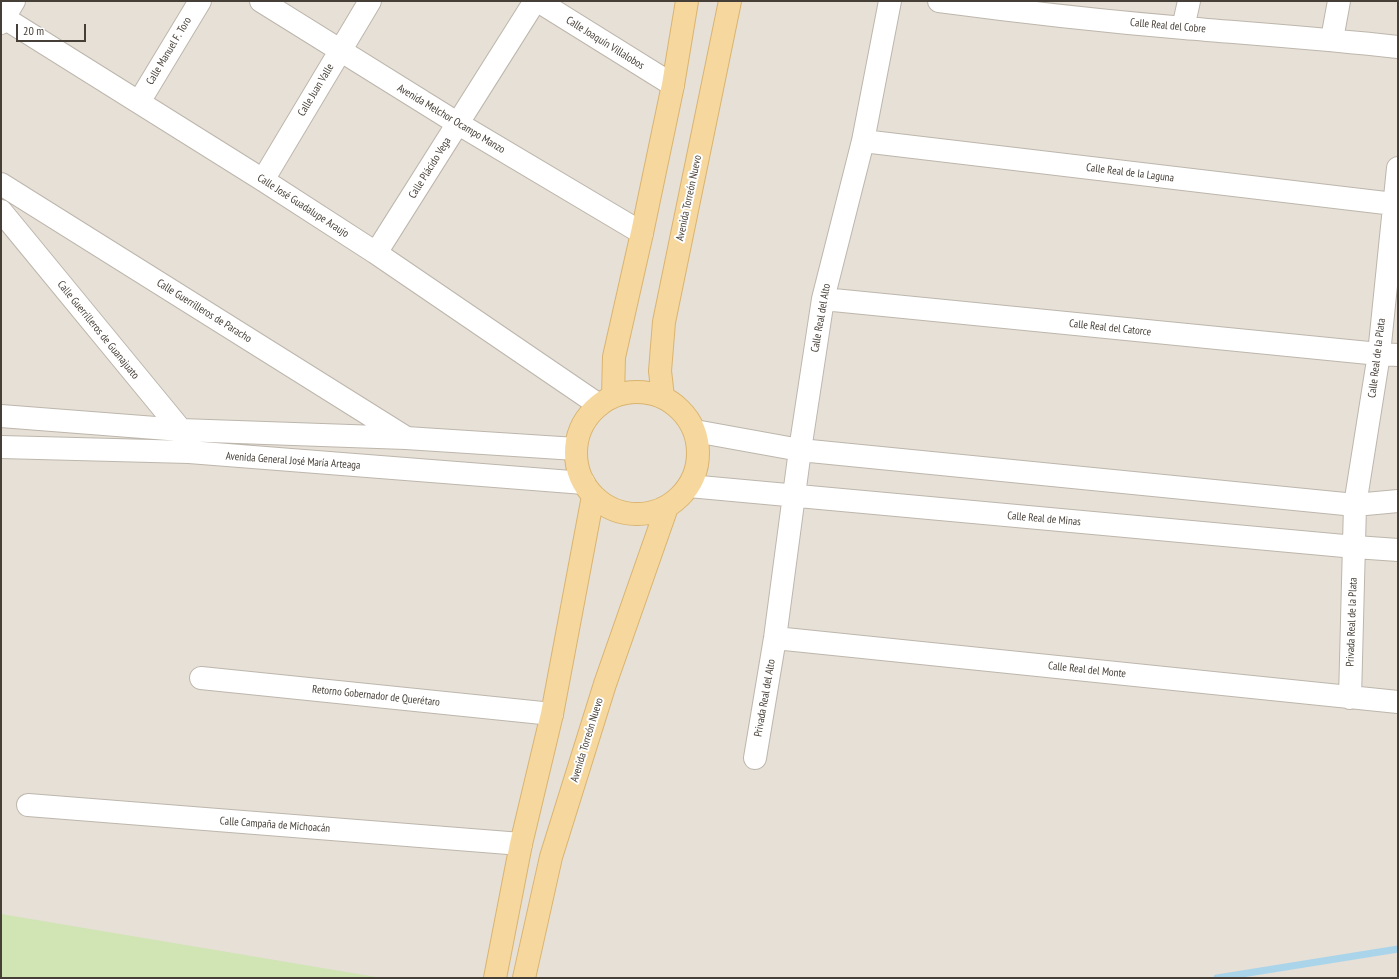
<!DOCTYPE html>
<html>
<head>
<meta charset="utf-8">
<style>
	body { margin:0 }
	#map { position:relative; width:1399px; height:979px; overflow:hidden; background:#f3efe8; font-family:"PT Sans Narrow",sans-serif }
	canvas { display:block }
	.frame { position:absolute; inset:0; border:2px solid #463f37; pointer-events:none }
	.scale { position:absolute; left:16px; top:24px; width:70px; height:18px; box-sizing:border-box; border:2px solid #463f37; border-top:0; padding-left:5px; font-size:12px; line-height:14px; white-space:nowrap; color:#463f37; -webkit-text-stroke:3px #fff; paint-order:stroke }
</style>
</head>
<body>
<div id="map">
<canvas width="1399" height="979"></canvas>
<div class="frame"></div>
<div class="scale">20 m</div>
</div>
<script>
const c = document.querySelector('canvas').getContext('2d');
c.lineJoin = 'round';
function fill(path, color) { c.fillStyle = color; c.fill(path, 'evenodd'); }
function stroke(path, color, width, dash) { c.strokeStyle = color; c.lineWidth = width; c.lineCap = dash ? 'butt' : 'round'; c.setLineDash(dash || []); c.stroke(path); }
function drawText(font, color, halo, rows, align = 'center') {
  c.font = font + ' "PT Sans Narrow",sans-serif'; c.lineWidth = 4; c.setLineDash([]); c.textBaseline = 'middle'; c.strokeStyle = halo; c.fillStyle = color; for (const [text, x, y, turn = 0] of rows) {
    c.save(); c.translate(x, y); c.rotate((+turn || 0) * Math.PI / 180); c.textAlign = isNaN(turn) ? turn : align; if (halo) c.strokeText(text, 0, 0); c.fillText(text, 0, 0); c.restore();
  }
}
const residential = new Path2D(`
	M 1,1 L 1398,1 L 1398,978 L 1,978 Z`);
const green = new Path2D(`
	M 1,914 L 382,978 L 1,978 Z`);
const stream = new Path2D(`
	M 1217,978 L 1398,949`);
const minor = new Path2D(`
	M 261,1 L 457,123 L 642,233
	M 538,1 L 673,85
	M 939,1 C 1021,12 1102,21 1184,28 C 1255,34 1327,39 1398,47
	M 1,16 L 263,180 L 376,253 L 599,405
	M 1,23 L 14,1
	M 1183,28 L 1189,1
	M 1332,39 L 1339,1
	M 139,102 L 200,1
	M 863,141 L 1394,204 L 1398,203
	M 263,180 L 370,1
	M 1,184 L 405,437
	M 1,211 L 181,430 L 184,438
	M 376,253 L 535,1
	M 823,299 L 1379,354 L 1398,355
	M 1,416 L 181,430 L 406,438 L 576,449
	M 695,431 L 800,450 L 1355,505 L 1398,501
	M 1,447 L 189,452 L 584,483
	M 689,486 L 1355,547 L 1398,550
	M 775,638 L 1398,702
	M 201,678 L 552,714
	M 1350,698 L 1355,505 L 1379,354 L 1398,168
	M 755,758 L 775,638 L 800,450 L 823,299 L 863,141 L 890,1
	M 28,805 L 521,844`);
const major = new Path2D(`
	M576 453a61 61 0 1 1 122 0a61 61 0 1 1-122 0Z
	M 613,396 L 614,357 L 642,233 L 673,85 L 687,1
	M 663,397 L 660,371 L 664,322 L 730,1
	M 495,978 L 521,844 L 552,714 L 593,496
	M 524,978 L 551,857 L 605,684 L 667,507`);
const streetNames = [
	["Calle Real del Cobre",1168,26,5],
	["Calle Joaquín Villalobos",605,43,32],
	["Calle Manuel F. Toro",169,51,-59],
	["Calle Juan Valle",316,90,-59],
	["Avenida Melchor Ocampo Manzo",451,119,31],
	["Calle Plácido Vega",430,168,-58],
	["Calle Real de la Laguna",1130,173,7],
	["Avenida Torreón Nuevo",689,198,-78],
	["Calle José Guadalupe Araujo",303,206,33],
	["Calle Guerrilleros de Paracho",204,311,32],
	["Calle Real del Alto",821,318,-80],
	["Calle Real del Catorce",1110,328,6],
	["Calle Guerrilleros de Guanajuato",98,330,51],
	["Calle Real de la Plata",1377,358,-83],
	["Avenida General José María Arteaga",293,461,4],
	["Calle Real de Minas",1044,519,5],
	["Privada Real de la Plata",1352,622,-88],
	["Calle Real del Monte",1087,670,6],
	["Retorno Gobernador de Querétaro",376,696,6],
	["Privada Real del Alto",765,698,-80],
	["Avenida Torreón Nuevo",587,740,-73],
	["Calle Campaña de Michoacán",275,825,4]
];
fill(residential, '#e6e0d7');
fill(green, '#d1e4b4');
stroke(stream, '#aad4ea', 7);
stroke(minor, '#bdb6ac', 24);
stroke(major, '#dab46f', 24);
stroke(minor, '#fff', 22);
stroke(major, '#f6d89e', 22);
drawText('11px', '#463f37', '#fff', streetNames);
</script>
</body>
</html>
